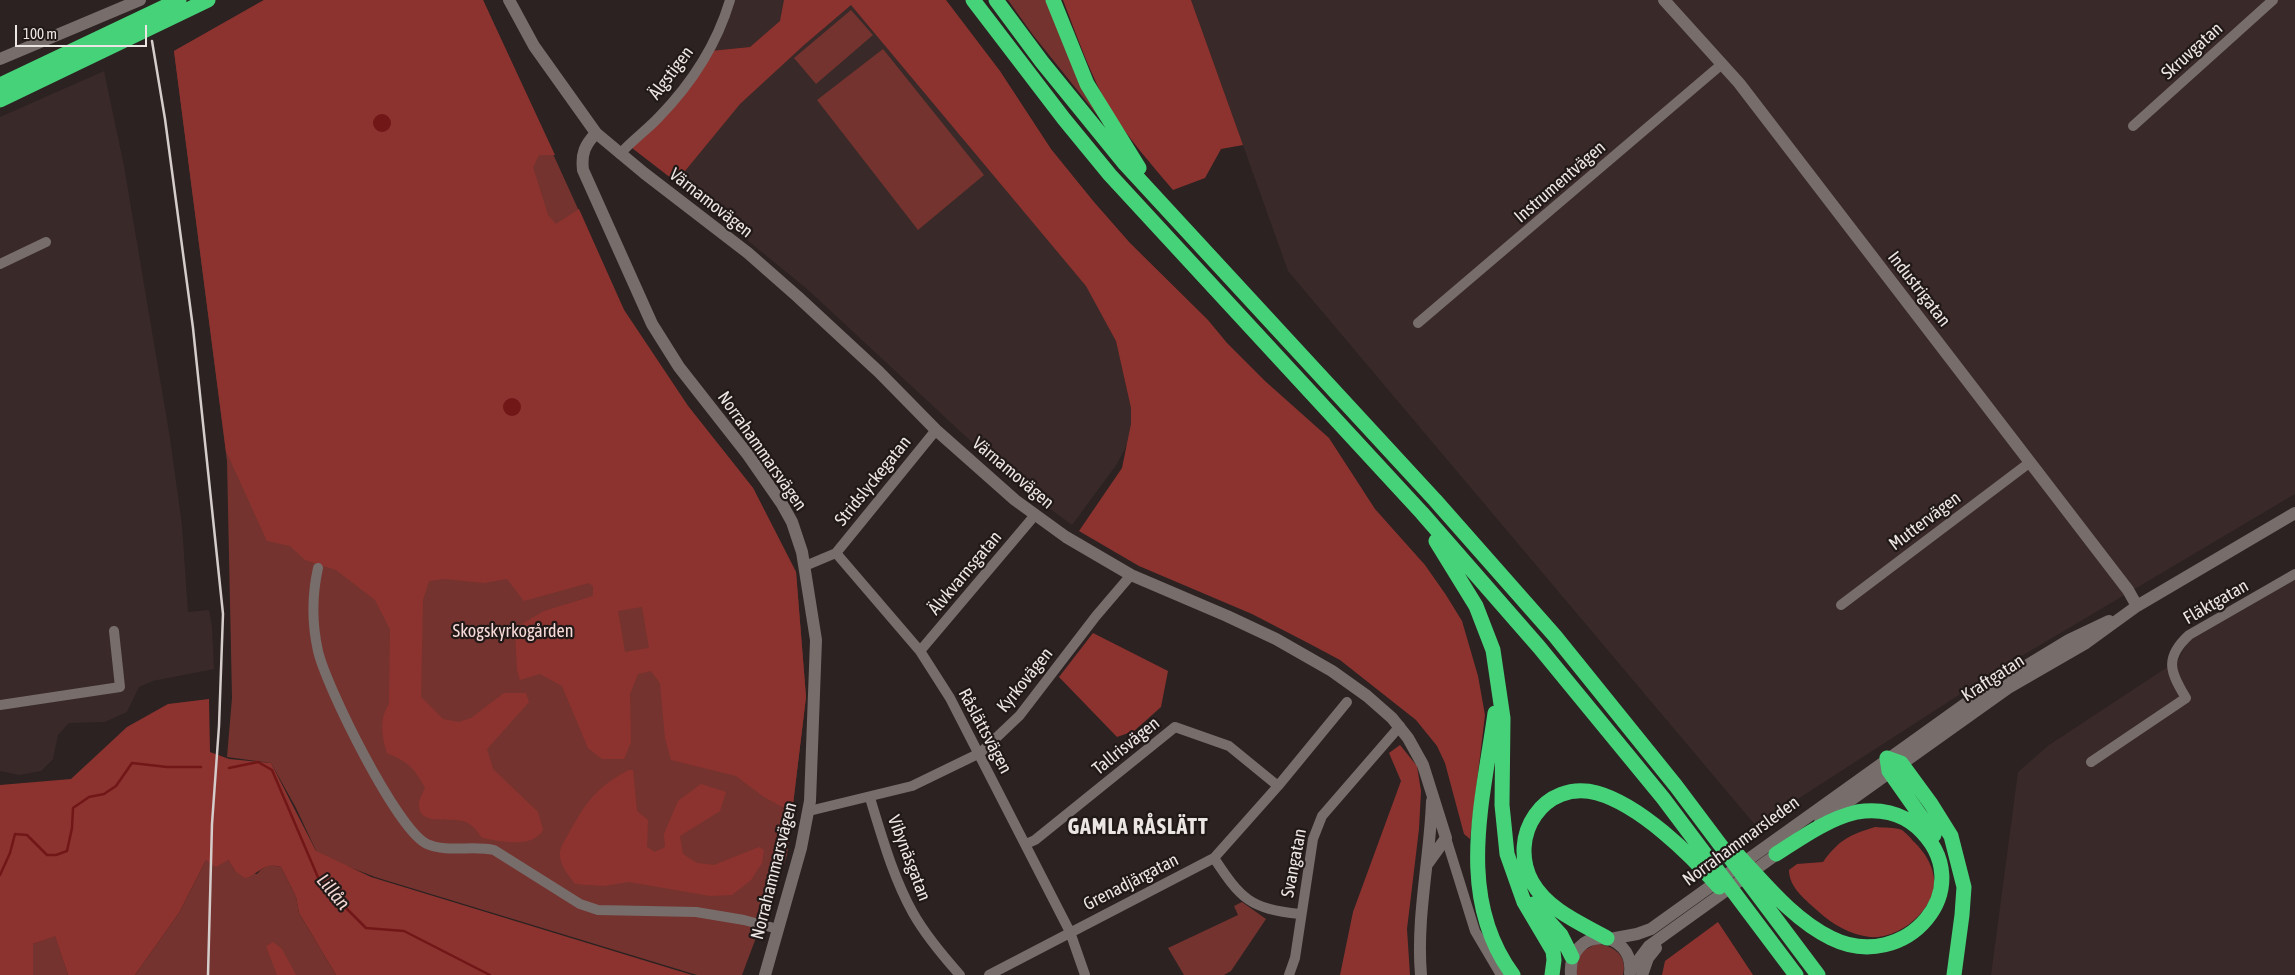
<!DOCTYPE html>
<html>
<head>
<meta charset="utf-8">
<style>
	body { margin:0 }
	#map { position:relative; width:2295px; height:975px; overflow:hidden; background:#2b2221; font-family:"Asap Condensed",sans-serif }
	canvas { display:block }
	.scale { position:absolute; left:15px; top:25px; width:132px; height:22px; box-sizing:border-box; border:2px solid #ebe5e4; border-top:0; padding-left:6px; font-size:15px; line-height:18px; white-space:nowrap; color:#ebe5e4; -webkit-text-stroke:4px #211918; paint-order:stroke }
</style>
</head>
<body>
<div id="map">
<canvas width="2295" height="975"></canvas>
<div class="scale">100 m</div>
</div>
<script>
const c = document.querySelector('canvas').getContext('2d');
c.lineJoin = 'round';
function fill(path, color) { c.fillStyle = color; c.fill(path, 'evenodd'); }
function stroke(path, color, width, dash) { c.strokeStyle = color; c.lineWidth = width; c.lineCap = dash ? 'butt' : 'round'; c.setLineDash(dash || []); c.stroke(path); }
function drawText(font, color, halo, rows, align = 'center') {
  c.font = font + ' "Asap Condensed",sans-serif'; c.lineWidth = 4.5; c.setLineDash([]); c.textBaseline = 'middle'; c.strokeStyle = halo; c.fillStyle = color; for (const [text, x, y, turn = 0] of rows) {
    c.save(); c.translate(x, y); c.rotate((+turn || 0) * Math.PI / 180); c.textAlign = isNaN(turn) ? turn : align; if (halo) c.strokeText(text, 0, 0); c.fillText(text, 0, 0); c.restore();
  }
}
const built = new Path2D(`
	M 732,0 L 785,0 L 781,21 L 750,47 L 710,51 Z
	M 1191,0 L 2295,0 L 2295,494 L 1993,673 L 1756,826 L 1288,271 Z
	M 851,4 L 1087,286 L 1116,340 L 1131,408 L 1132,424 L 1128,443 L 1117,464 L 1072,525 L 1026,491 L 976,446 L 807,289 L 676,182 L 738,105 L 801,46 Z
	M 104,71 L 124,166 L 170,438 L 182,525 L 188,612 L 209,610 L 212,626 L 214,669 L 153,681 L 139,687 L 127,712 L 105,722 L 69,723 L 58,735 L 53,759 L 41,771 L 19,775 L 0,771 L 0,117 Z
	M 2295,579 L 2295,975 L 1991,975 L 2018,772 L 2049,745 L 2178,660 L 2188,641 Z`);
const green = new Path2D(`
	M 264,0 L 483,0 L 624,310 L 688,406 L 753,488 L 796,572 L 806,697 L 787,855 L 742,975 L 697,975 L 375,877 L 318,855 L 296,808 L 271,763 L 227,757 L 232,698 L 227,461 L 174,51 Z
	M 1008,0 L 1047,0 L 1102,121 L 1033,35 Z
	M 851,10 L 873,35 L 816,84 L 794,58 Z
	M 883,49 L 984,175 L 918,230 L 817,100 Z
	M 206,860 L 228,860 L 235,871 L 257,874 C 265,865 269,864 281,867 L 296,897 L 299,913 L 336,975 L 135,975 L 179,913 Z
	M 1242,902 L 1266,919 L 1231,971 L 1224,975 L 1184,975 L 1168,948 L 1238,915 L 1234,906 Z
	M 55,935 L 68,975 L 33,975 L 33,944 Z
	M 1596,944 C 1614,945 1628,956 1623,975 L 1577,975 L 1576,968 L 1581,952 Z`);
const forest = new Path2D(`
	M 264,0 L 483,0 L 555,155 L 539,155 L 533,167 L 548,215 L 556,224 L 579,209 L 624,310 L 688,406 L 753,488 L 796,572 L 806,697 L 792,812 L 764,797 L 736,776 L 671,760 L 665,738 L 660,683 L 651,671 L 638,674 L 630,694 L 631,742 L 624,759 L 602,759 L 588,748 L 562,686 L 540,674 L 520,680 L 517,670 L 515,628 L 544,611 L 593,596 L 593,586 L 589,583 L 524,601 L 507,579 L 484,583 L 445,579 L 429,581 L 423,600 L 421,697 L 443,719 L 459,722 L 471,718 L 504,693 L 526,693 L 529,702 L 487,749 L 493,769 L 538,812 L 543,830 C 532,849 500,841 482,838 C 477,831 474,826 466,822 C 453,816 420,827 419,806 C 418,801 423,793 425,788 C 414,767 408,762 387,753 C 382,736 379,719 389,704 L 390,629 L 375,600 L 336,570 L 305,560 L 290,546 L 267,541 L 226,451 L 174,51 ZM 642,607 L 649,648 L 625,652 L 618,611 Z
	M 784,0 L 946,0 L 1000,71 L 1051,149 L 1094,202 L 1130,243 L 1208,320 L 1227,343 L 1265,381 L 1329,438 L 1375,509 L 1425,565 L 1446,595 L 1462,621 L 1478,676 L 1485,715 L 1470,839 L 1464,834 L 1445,763 L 1437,746 L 1416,720 L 1340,660 L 1310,644 L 1252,614 L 1139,566 L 1079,531 L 1122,468 L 1131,424 L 1131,408 L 1116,341 L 1086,286 L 851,5 L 804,45 L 740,104 L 676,182 L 632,148 L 710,51 L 750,47 L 780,21 Z
	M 1063,0 L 1191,0 L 1243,145 L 1221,149 L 1205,178 L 1173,190 C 1151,164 1128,138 1110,109 C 1090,75 1077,36 1063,0 Z
	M 1093,633 L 1168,671 L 1161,707 L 1134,731 L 1117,737 L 1059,677 Z
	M 209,699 L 210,752 L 229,759 L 271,763 L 316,851 L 371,877 L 692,975 L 336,975 L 299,913 L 296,897 L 281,867 C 262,862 262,873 245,878 L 235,871 L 228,860 L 216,867 L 206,860 L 179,913 L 135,975 L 68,975 L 55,936 L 33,944 L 33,975 L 0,975 L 0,785 L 71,779 L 127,727 L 168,704 Z
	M 1400,745 L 1417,766 L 1421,791 L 1419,829 L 1407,929 L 1410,975 L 1340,975 L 1353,912 L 1401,781 L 1389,753 Z
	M 629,770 L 633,770 L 637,811 L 648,820 L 647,847 L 655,852 L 665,847 L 664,834 L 678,801 L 701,784 L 726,792 L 720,811 L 680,836 L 683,854 L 697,863 L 714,865 L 759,847 L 764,850 L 762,863 L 751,880 L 732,895 L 710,896 L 629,882 L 604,886 L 575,884 C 568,874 559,865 560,852 C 561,845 567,837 570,831 C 586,802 599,785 629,770 Z
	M 1875,827 C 1883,828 1895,827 1902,830 C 1906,833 1910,837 1913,841 C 1926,853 1938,872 1933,891 C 1926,917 1896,939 1870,937 C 1851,935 1832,924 1819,912 C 1806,900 1789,888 1789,870 L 1797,864 L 1823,862 C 1839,840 1849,835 1875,827 Z
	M 1718,922 L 1753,975 L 1662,975 L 1665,961 Z
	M 273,942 L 282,949 L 296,975 L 277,975 L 266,946 Z`);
const water = new Path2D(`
	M373 123a9 9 0 1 1 18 0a9 9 0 1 1-18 0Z
	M503 407a9 9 0 1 1 18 0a9 9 0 1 1-18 0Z`);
const stream = new Path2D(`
	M 229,768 L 258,762 L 272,770 L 320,882 L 366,928 L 404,931 L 490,975
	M 0,875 L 10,853 L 15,834 L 27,835 L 47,855 L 56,855 L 67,851 L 72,828 L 73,808 L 89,797 L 104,794 L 116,786 L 132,763 L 167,767 L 201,767`);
const minor = new Path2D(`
	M 2133,126 L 2273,0
	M 620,154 C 632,140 647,130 659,117 C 691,84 717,44 730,0
	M 0,264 L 46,242
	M 1418,323 L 1722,64
	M 836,553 L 936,430
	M 805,566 L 836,553 L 920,651 L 950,698 L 1070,932 L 1085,975
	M 318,568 C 312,595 312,624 318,651 C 326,686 397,830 427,844 C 447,853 473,845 494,850 L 580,904 L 598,910 L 696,912 L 744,920 L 778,929
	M 1841,605 L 2029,463
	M 920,651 L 1035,515
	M 0,705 L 120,687 L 114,631
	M 2091,762 L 2186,698 C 2170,672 2164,658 2189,635 L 2295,574
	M 870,798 C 882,837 893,877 913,913 C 926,936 943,956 960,975
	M 809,811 L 912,786 L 980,753 L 1020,715 L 1096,616 L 1131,575
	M 1446,838 L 1475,931 L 1501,975
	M 1026,844 L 1035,840 L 1175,727 L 1229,746 L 1278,786
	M 1214,858 C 1241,899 1250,909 1300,914
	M 989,975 L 1214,858 L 1278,786 L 1347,702
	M 1289,975 L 1295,958 L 1313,839 L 1322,816 L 1400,726`);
const tertiary = new Path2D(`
	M 509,0 L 534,46 L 596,133 L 644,173 L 748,253 L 798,297 L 879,372 L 936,430 L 1015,500 L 1066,537 L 1131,575 L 1227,616 L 1276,639 L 1332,671 L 1367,696 L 1392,718 L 1408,738 L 1423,765 L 1446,838 L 1428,863
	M 1664,0 L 1739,83 L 2128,590 L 2137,606
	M 0,59 L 140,0
	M 596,133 C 585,145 581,153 583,170 L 652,324 L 679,367 L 748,455 L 782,504 L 792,522 L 802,552 L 816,640 L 810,801 L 801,848 L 765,975
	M 1820,822 L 2008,688 L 2086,643 L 2137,606 L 2295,513
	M 1610,939 L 1637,934 L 1651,929 L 1975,697 L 2069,640 L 2109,621
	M 1631,970 L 1649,946 L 1784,849
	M 1421,975 C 1416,917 1430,859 1432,801
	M 1571,975 C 1567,925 1635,928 1630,973
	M 1642,975 L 1648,958 L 1656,948`);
const motorway = new Path2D(`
	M 973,0 L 1064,119 L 1110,175 L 1422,513 L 1539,647 L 1663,798 L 1796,975
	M 996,0 L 1042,62 L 1125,164 L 1435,500 L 1555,636 L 1676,786 L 1818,975
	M 1053,0 L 1087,84 L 1139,168
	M 0,85 L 179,0
	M 0,100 L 208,0
	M 1436,541 L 1476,606 L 1493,650 L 1503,718 L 1502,805 L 1507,854 L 1524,902 L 1553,951 L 1554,960 L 1552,975
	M 1495,713 C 1483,801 1455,897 1513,975
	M 1887,758 L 1901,763 L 1931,804 L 1951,836 L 1964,887 L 1962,915 L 1954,975
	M 1887,758 L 1889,771 L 1934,835
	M 1738,855 C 1766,885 1794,920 1831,938 C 1905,975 1983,887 1917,827 C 1901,813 1879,808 1857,812 C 1827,819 1801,838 1776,854
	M 1533,904 L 1561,935 L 1572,957
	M 1607,938 C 1580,923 1548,910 1532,882 C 1507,836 1544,779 1597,793 C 1640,805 1690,854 1719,887`);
const rail = new Path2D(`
	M 152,41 L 165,119 L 193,328 L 223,614 L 219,726 L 212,824 L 208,975`);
const streetNames = [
	["Skruvgatan",2192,51,-42],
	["Älgstigen",671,73,-53],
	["Instrumentvägen",1560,182,-41],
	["Värnamovägen",711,203,38],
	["Industrigatan",1919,289,52],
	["Norrahammarsvägen",762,451,55],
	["Värnamovägen",1013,473,40],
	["Stridslyckegatan",873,481,-51],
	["Muttervägen",1925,521,-37],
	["Älvkvarnsgatan",965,573,-50],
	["Fläktgatan",2216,602,-30],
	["Kraftgatan",1993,678,-33],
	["Kyrkovägen",1025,680,-51],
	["Råslättsvägen",985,731,62],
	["Tallrisvägen",1126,746,-39],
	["Norrahammarsleden",1741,841,-36],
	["Vibynäsgatan",909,858,69],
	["Svangatan",1294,863,-79],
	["Norrahammarsvägen",774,871,-76],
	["Grenadjärgatan",1131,882,-27]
];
const parkNames = [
	["Skogskyrkogården",513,631]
];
const waterNames = [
	["Lillån",333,892,50]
];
const districtNames = [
	["GAMLA RÅSLÄTT",1138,827]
];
fill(built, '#392928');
fill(green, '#74332e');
fill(forest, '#8d332f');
fill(water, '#711717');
stroke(stream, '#711717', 2.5);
stroke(minor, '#776d6b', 10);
stroke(tertiary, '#776d6b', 12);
stroke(motorway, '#46d278', 15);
stroke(rail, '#d4cdcc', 2.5);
drawText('18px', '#ebe5e4', '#211918', streetNames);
drawText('18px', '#f7dbd8', '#211918', parkNames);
drawText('italic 19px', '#f3d8d4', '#211918', waterNames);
c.letterSpacing = '1px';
drawText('bold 22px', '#ebe5e4', '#211918', districtNames);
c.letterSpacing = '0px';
</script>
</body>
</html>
